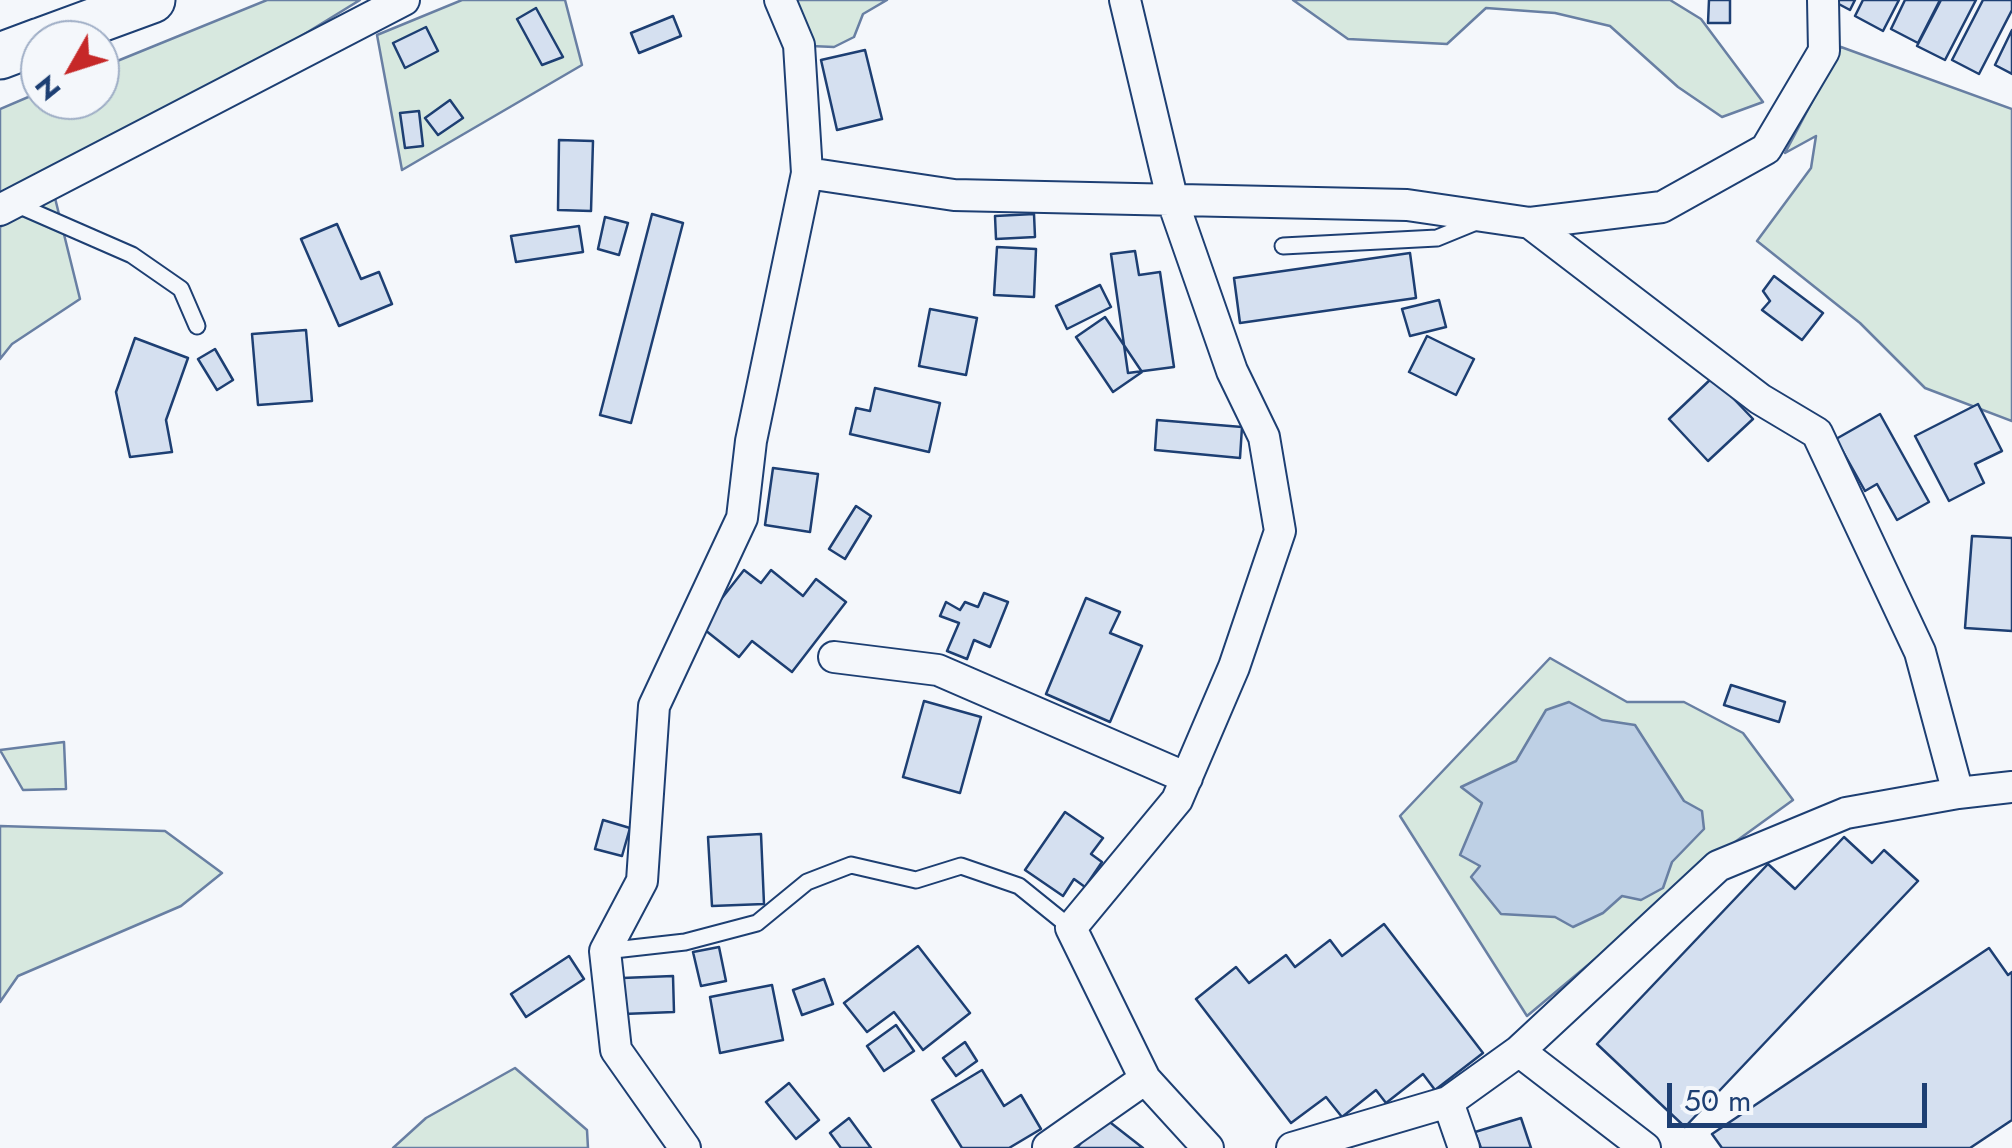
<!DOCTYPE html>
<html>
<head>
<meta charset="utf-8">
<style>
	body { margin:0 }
	#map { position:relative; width:2012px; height:1148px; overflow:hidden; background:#f4f7fb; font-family:Jost,sans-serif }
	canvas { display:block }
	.north { position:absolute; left:20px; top:20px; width:100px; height:100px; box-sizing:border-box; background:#f4f7fb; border:2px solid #9eadc5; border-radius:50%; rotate:231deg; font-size:28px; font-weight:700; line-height:40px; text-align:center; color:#1d3f73 }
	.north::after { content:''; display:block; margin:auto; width:35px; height:45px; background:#c62828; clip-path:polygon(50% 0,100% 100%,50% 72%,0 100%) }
	.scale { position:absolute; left:1667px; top:1083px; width:260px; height:45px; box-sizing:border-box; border:5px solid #1d3f73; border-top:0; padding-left:12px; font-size:30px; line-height:35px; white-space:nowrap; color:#1d3f73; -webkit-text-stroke:8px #f4f7fb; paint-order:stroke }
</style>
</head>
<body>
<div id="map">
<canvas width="2012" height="1148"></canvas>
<div class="north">N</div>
<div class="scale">50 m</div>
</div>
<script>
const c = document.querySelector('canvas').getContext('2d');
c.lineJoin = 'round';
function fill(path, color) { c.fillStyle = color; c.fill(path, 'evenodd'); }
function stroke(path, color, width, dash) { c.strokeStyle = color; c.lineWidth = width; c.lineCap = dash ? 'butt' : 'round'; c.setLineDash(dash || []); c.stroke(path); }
const green = new Path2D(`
	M 267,0 L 360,0 L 259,62 L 0,194 L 0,109 L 40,92 L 40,100 L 100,100 L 100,68 Z
	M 462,0 L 565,0 L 582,65 L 402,170 L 377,35 Z
	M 792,0 L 887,0 L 863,14 L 854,37 L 834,47 L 811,46 Z
	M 1293,0 L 1670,0 L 1701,19 L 1763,102 L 1722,117 L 1678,87 L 1610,26 L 1555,13 L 1486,8 L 1447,44 L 1348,39 Z
	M 1841,47 L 2012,109 L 2012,421 L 1925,388 L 1860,323 L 1757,241 L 1811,168 L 1816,136 L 1785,153 Z
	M 55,198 L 80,299 L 12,344 L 0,359 L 0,227 Z
	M 1550,658 L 1627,702 L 1684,702 L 1743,733 L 1793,800 L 1735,842 L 1527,1016 L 1400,816 Z
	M 64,742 L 66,789 L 23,790 L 0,750 Z
	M 0,826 L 165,831 L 222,873 L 181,906 L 18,976 L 0,1002 Z
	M 515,1068 L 587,1130 L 588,1148 L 393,1148 L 426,1118 Z`);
const water = new Path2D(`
	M 1569,702 L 1602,720 L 1635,725 L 1684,801 L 1702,811 L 1704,829 L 1672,862 L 1663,888 L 1641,900 L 1622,896 L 1603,913 L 1573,927 L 1555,917 L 1501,914 L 1471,877 L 1480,866 L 1460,855 L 1482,803 L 1461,787 L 1516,761 L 1546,710 Z`);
const building = new Path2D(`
	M 1709,0 L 1730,0 L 1730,23 L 1708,23 Z
	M 1831,0 L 1855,0 L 1850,10 Z
	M 1863,0 L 1899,0 L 1883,31 L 1855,16 Z
	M 1905,0 L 1940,0 L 1918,43 L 1891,29 Z
	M 1941,0 L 1976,0 L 1945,60 L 1917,46 Z
	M 1983,0 L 2012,0 L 2012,10 L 1979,74 L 1952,60 Z
	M 536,8 L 563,57 L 542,65 L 517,19 Z
	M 673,16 L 681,36 L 639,53 L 631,33 Z
	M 426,27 L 438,51 L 405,68 L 393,43 Z
	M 2012,30 L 2012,74 L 1995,65 Z
	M 865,50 L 882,119 L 837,130 L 821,60 Z
	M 450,100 L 463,118 L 438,135 L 425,118 Z
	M 419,111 L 423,146 L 405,148 L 400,113 Z
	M 559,140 L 593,141 L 591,211 L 558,210 Z
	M 652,214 L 683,223 L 631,423 L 600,415 Z
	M 1034,214 L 1035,237 L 996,239 L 995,216 Z
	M 605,217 L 628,223 L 619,255 L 598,249 Z
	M 337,224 L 361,279 L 379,272 L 392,304 L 339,326 L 301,239 Z
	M 579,226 L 583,252 L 516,262 L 511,236 Z
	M 997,247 L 1036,249 L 1034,297 L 994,295 Z
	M 1135,251 L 1139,275 L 1160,272 L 1174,367 L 1128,373 L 1111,254 Z
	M 1410,253 L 1416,298 L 1240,323 L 1234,278 Z
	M 1774,276 L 1823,313 L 1802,340 L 1762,310 L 1770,301 L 1763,291 Z
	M 1100,285 L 1111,307 L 1067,329 L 1056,306 Z
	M 1439,300 L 1446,327 L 1410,336 L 1402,309 Z
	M 930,309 L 977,318 L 966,375 L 919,366 Z
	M 1105,317 L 1142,372 L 1113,392 L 1076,337 Z
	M 306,330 L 312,401 L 258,405 L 252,334 Z
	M 1427,336 L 1474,359 L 1456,395 L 1409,372 Z
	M 135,338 L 188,358 L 166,420 L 172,452 L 130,457 L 116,392 Z
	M 215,349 L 233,380 L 217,390 L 198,359 Z
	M 1713,377 L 1753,419 L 1708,461 L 1669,419 Z
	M 875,388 L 940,403 L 929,452 L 850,434 L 856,408 L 870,411 Z
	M 1978,404 L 2002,451 L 1975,464 L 1984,483 L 1949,501 L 1915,436 Z
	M 1880,414 L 1929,502 L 1897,520 L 1877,484 L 1865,491 L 1836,439 Z
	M 1157,420 L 1242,427 L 1240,458 L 1155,450 Z
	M 773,468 L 818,474 L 810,532 L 765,525 Z
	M 856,506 L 871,516 L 845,559 L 829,549 Z
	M 1972,536 L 2012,538 L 2012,631 L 1965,628 Z
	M 744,570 L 761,583 L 771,570 L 803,596 L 816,579 L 846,602 L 792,672 L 752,641 L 739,657 L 700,626 Z
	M 984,593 L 1008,602 L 990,647 L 974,640 L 967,659 L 947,651 L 959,623 L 940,616 L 946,602 L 960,610 L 965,602 L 978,607 Z
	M 1086,598 L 1120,612 L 1110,633 L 1142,646 L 1110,722 L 1046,694 Z
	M 1731,685 L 1785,702 L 1779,722 L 1724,705 Z
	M 924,701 L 981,717 L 960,793 L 903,777 Z
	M 1065,812 L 1103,838 L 1091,854 L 1102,862 L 1085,887 L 1074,879 L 1063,896 L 1025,870 Z
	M 603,820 L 630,828 L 622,856 L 595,849 Z
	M 761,834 L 764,904 L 712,906 L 708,837 Z
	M 1844,837 L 1872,863 L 1884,850 L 1918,881 L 1685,1127 L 1597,1044 L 1768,864 L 1795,889 Z
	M 1384,924 L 1483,1053 L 1435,1090 L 1423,1074 L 1386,1103 L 1376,1090 L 1342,1117 L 1326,1097 L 1291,1123 L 1196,999 L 1236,967 L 1249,983 L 1286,955 L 1295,967 L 1330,940 L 1342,956 Z
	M 918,946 L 970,1013 L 923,1050 L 894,1012 L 867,1032 L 844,1003 Z
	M 719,947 L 726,981 L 701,986 L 693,952 Z
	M 1989,948 L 2008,975 L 2012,972 L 2012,1120 L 1970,1148 L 1722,1148 L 1712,1134 Z
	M 569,956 L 584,979 L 526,1017 L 511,994 Z
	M 673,976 L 674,1012 L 623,1014 L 622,978 Z
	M 824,979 L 833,1004 L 802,1015 L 793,990 Z
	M 772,985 L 783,1040 L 720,1053 L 710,997 Z
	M 896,1025 L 914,1051 L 884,1071 L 867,1046 Z
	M 965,1042 L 977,1061 L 956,1076 L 943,1058 Z
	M 982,1070 L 1004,1106 L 1021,1095 L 1041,1129 L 1009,1148 L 962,1148 L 932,1100 Z
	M 789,1083 L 819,1120 L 796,1139 L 766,1102 Z
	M 1102,1116 L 1143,1148 L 1077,1148 Z
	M 849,1118 L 871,1148 L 841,1148 L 830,1133 Z
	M 1521,1118 L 1531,1148 L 1481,1148 L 1475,1132 Z`);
const lane = new Path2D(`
	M 13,203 L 132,255 L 181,289 L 197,326
	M 1283,246 L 1437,238 L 1481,220
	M 605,951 L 685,942 L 757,923 L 807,882 L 851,865 L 916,880 L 961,866 L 1019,886 L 1071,928`);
const street = new Path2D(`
	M 1125,0 L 1173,202 L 1232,371 L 1264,437 L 1280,531 L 1234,667 L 1177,800 L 1071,928 L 1145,1079 L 1208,1148
	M 807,173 L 954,195 L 1407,205 L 1530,223 L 1760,399 L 1817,433 L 1920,652 L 1958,793
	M 0,210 L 404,0
	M 1530,223 L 1662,207 L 1766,149 L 1824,51 L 1823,0
	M 834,657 L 938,670 L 1187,778
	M 1519,1051 L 1645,1148
	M 1448,1102 L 1464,1148
	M 1048,1147 L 1145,1079
	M 685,1148 L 616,1050 L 605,951 L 642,881 L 654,706 L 742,518 L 751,441 L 807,173 L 799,45 L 780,0
	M 1292,1148 L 1448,1102 L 1519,1051 L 1718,866 L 1846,813 L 1958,793 L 2012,787`);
const secondary = new Path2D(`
	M 43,40 L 152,0
	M 0,56 L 40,41`);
fill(green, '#d7e8df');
stroke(green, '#687fa3', 2.5);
fill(water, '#bed0e5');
stroke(water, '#687fa3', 2.5);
fill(building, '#d5e0f0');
stroke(building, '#1d3f73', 2.5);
stroke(lane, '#1d3f73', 19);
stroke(street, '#1d3f73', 34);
stroke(secondary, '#1d3f73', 49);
stroke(lane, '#f4f7fb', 15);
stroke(street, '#f4f7fb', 30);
stroke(secondary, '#f4f7fb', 45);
</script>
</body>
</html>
